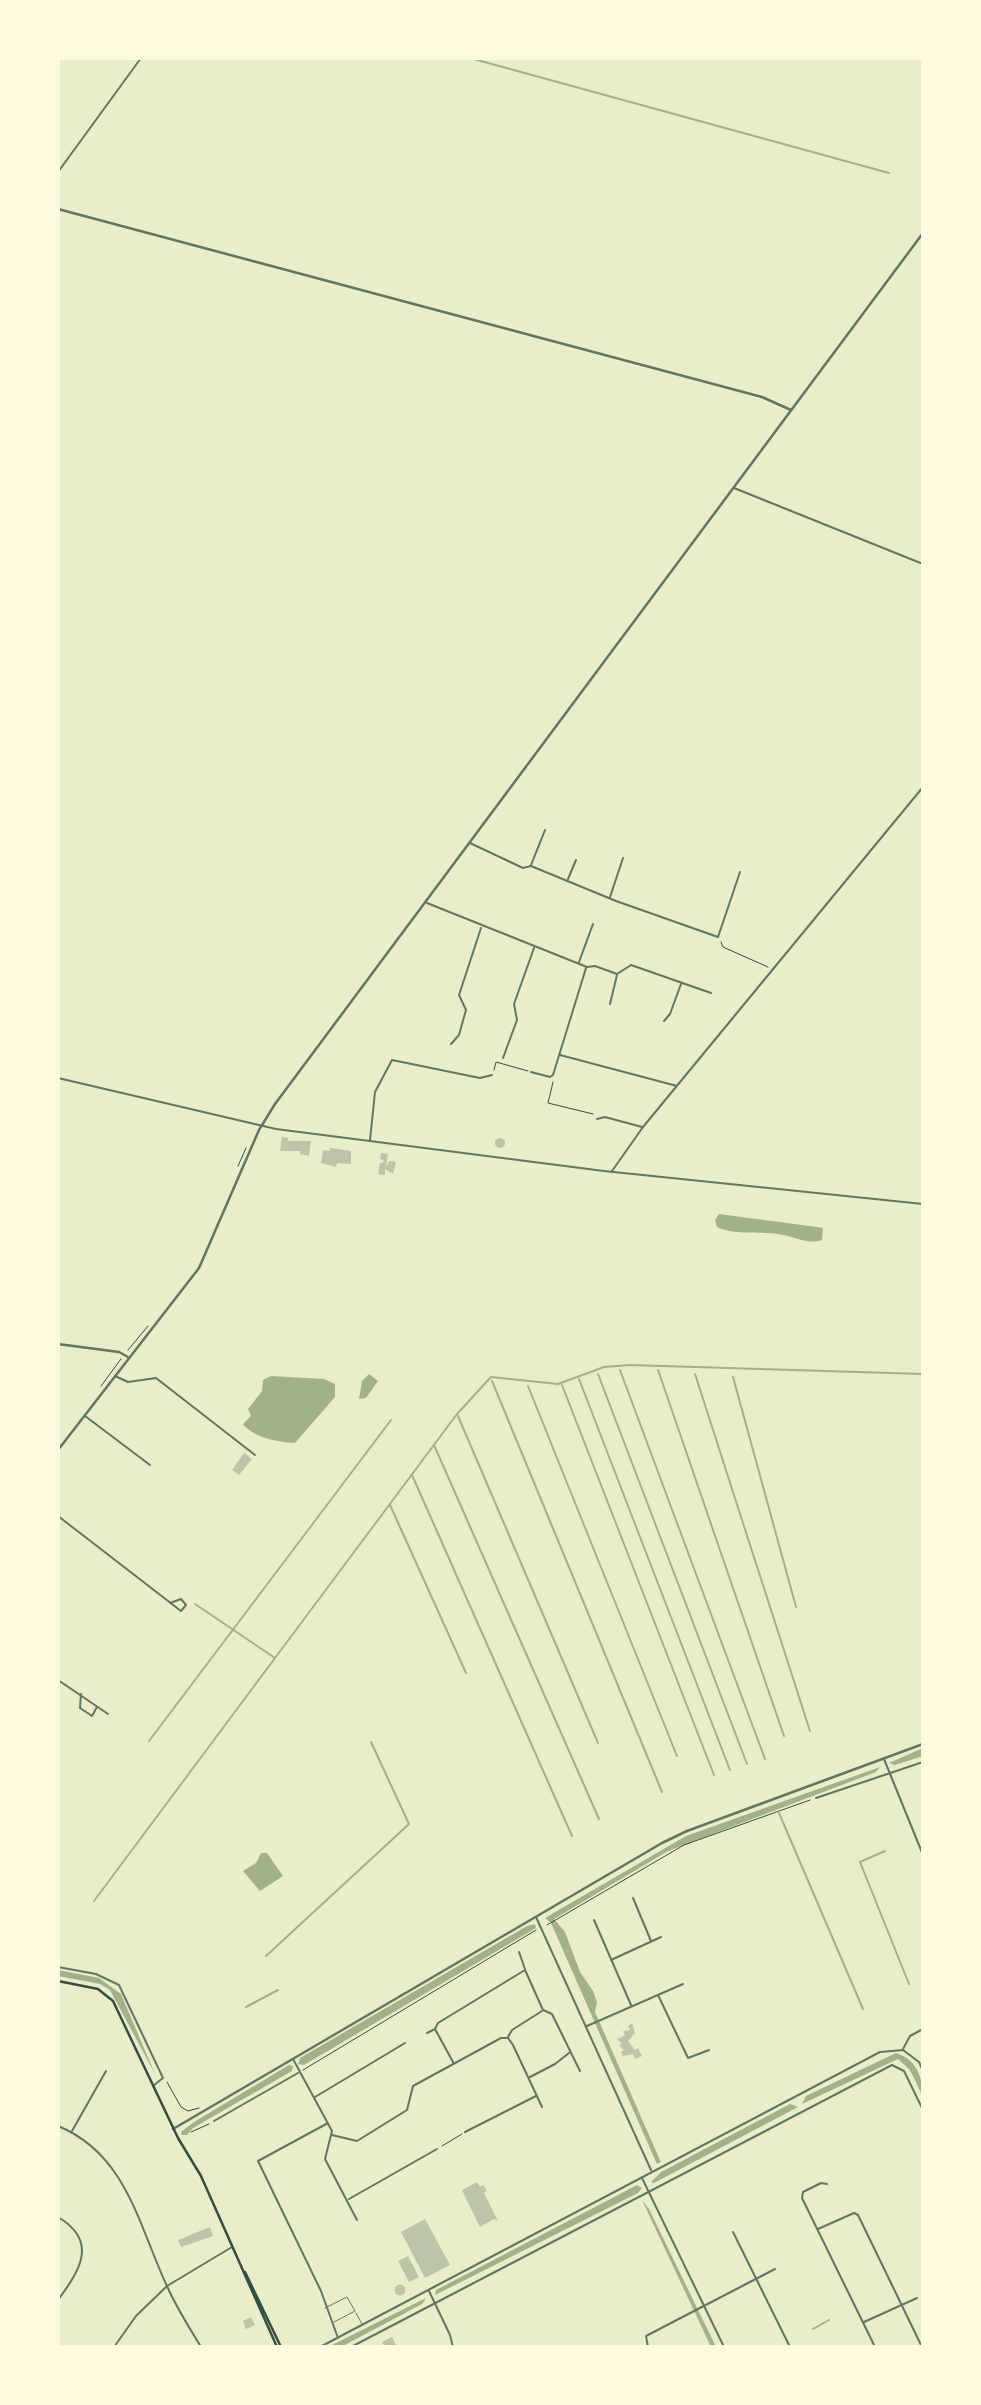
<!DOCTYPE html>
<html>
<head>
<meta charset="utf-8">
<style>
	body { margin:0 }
	#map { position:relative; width:981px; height:2405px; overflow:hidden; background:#e9edc9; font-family:"PT Serif",serif }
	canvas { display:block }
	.frame { position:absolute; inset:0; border:60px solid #fefae0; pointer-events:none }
</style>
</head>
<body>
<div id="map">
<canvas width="981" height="2405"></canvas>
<div class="frame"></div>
</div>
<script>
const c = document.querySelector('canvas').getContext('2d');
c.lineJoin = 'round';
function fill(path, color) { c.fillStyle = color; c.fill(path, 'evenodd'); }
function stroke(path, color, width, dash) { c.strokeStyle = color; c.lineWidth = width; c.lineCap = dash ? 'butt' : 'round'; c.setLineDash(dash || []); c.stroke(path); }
const water = new Path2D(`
	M 719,1214 L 817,1227 L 823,1228 L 822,1240 C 807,1245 793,1236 778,1234 C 757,1231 737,1236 717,1227 L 715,1220 Z
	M 369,1374 L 378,1381 L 366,1398 L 359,1399 L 362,1381 Z
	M 271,1376 L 324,1379 L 335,1384 L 335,1397 L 295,1443 C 278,1442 254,1438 243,1424 L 251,1416 L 248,1409 L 262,1391 L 263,1380 Z
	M 923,1748 L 923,1756 L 895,1765 L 889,1763 Z
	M 880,1767 L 876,1772 L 668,1851 L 554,1919 L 565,1932 L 580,1972 L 593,1991 L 597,2002 L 595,2012 L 659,2158 L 661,2162 L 657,2164 L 551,1923 L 545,1918 L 686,1836 Z
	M 261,1853 L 267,1853 L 283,1876 L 260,1891 L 243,1871 L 256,1863 Z
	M 535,1924 L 536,1928 L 304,2065 L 298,2064 L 300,2058 L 527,1926 Z
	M 58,1970 L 99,1978 L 121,1994 L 155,2074 L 110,1990 L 100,1984 L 58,1976 Z
	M 896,2053 C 916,2059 923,2077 923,2097 L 910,2070 L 898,2059 L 802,2104 L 806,2096 Z
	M 289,2065 L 293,2066 L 292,2071 L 193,2128 L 187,2135 L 182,2135 L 181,2132 L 194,2122 Z
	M 790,2104 L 798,2107 L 654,2183 L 651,2182 L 661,2172 Z
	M 637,2185 L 642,2188 L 638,2193 L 435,2295 L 436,2290 Z
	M 642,2200 L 649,2209 L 716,2347 L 711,2347 Z
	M 426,2298 L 422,2304 L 341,2347 L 328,2347 Z`);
const stream = new Path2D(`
	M 470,58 L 889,173
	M 620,1370 L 765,1759
	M 658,1370 L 784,1736
	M 598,1374 L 747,1764
	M 695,1374 L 810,1731
	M 733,1377 L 796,1607
	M 579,1379 L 730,1770
	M 492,1381 L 662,1792
	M 562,1385 L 714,1775
	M 528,1386 L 677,1756
	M 458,1416 L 598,1743
	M 434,1445 L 599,1819
	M 412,1475 L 572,1836
	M 390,1505 L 466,1673
	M 275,1658 L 457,1414 L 491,1377 L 558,1384 L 604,1367 L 630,1365 L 923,1374
	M 149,1741 L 391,1420
	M 779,1813 L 863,2009
	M 885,1851 L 860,1862 L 909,1984
	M 94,1901 L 275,1658 L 195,1604
	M 266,1956 L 409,1824 L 371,1742
	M 246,2007 L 278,1990
	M 813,2329 L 829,2320`);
const building = new Path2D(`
	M 282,1137 L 288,1138 L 288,1141 L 311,1141 L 309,1156 L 300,1154 L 300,1151 L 280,1151 Z
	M495 1143a5 5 0 1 1 10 0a5 5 0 1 1-10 0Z
	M 330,1148 L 351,1151 L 351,1164 L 337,1163 L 336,1167 L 321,1163 L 323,1150 L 330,1151 Z
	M 381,1153 L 388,1154 L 386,1167 L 389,1161 L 396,1162 L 393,1174 L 385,1169 L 385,1175 L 378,1174 L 380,1163 L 383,1163 L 384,1160 L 380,1159 Z
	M 244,1453 L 252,1459 L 239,1475 L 232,1470 Z
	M 632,2023 L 635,2033 L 628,2041 L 635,2050 L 638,2048 L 642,2056 L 635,2059 L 633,2054 L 623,2056 L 621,2052 L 624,2050 L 619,2045 L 622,2044 L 617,2039 L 625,2035 L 623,2031 L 630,2030 L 628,2026 Z
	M 477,2182 L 480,2187 L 483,2185 L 487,2191 L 484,2193 L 498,2221 L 494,2219 L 480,2227 L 462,2190 Z
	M 425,2219 L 450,2265 L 425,2278 L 401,2232 Z
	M 210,2227 L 213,2236 L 181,2247 L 178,2240 Z
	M 408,2256 L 419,2277 L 409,2282 L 398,2261 Z
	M394.5 2290a5.5 5.5 0 1 1 11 0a5.5 5.5 0 1 1-11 0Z
	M 251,2317 L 255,2325 L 246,2329 L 243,2321 Z
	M 392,2337 L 397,2347 L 385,2347 L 382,2342 Z`);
const path = new Path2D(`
	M 721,942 L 723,947 L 768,967
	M 494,1070 L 496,1062 L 528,1071
	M 553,1082 L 548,1103 L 593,1114
	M 238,1166 L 246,1148
	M 128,1350 L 148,1326
	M 101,1386 L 121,1359
	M 547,1925 L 684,1845 L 810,1800
	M 303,2070 L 536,1930
	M 167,2082 L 181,2107 L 188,2111 L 199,2108
	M 191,2132 L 209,2124
	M 442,2146 L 462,2134`);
const service = new Path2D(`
	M 325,2308 L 347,2297 L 355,2311 L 334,2322
	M 356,2313 L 362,2324`);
const minor = new Path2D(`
	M 58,172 L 141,58
	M 734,488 L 923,564
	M 470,843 L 523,868 L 531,866 L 616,901 L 718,937 L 740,872
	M 531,865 L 545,830
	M 568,879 L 576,860
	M 610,897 L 623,858
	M 427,903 L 587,967 L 595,966 L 617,974 L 631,965 L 711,993
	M 579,962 L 593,924
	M 610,1004 L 617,975
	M 664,1021 L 670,1014 L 681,984
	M 451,1044 L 459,1035 L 466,1010 L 459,995 L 481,928
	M 560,1055 L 677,1086
	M 503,1058 L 517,1020 L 514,1004 L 534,948
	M 531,1072 L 550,1077 L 553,1075 L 586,968
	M 58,1078 L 276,1129 L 604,1171 L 923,1204
	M 597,1119 L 605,1117 L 642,1127
	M 370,1140 L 375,1092 L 392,1060 L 480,1078 L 492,1075
	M 612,1171 L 643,1127 L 923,787
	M 115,1376 L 128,1382 L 156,1378 L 255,1455
	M 85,1416 L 150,1465
	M 58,1516 L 181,1611 L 186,1605 L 181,1599 L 170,1603
	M 58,1680 L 108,1714
	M 81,1694 L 80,1708 L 92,1716 L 97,1707
	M 884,1759 L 923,1855
	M 816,1798 L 923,1762
	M 633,1898 L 651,1941
	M 536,1917 L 651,2170
	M 594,1920 L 631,2005
	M 519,1952 L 525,1969
	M 611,1960 L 661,1937
	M 58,1967 L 96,1974 L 119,1985 L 163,2078 L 153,2086
	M 658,1995 L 688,2058 L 709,2050
	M 587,2026 L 683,1984
	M 427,2033 L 435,2029
	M 508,2037 L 512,2030 L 542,2011
	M 903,2049 L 910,2036 L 923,2029
	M 293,2059 L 332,2131 L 325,2159 L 357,2220
	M 453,2062 L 435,2029 L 438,2023 L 525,1970 L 543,2010 L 552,2014 L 580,2071
	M 530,2077 L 555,2064 L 569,2053
	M 315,2097 L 405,2043
	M 214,2121 L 298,2073
	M 328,2123 L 258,2161 L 321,2291 L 338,2338
	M 58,2126 C 127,2154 139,2227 167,2286 C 176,2307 189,2327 201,2347
	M 72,2131 L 106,2071
	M 465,2132 L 536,2096
	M 332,2135 L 357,2141 L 407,2110 L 413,2086 L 501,2038 L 508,2038 L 513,2045 L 542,2107
	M 642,2178 L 724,2347
	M 827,2184 L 821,2183 L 803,2192 L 802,2198 L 875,2347
	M 349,2199 L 437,2149
	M 58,2217 C 98,2241 81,2269 58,2300
	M 818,2229 L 854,2213 L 858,2215 L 922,2347
	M 733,2232 L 790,2347
	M 429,2291 L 450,2335 L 453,2347
	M 864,2322 L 917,2298
	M 114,2347 L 136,2316 L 167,2286 L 232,2247
	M 320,2347 L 880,2052 L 903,2050 L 919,2062 L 923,2071
	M 351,2347 L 892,2065 L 904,2071 L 923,2110
	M 648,2347 L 646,2336 L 775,2269`);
const tertiary = new Path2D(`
	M 58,209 L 762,397 L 791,410
	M 58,1344 L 119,1352 L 128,1357
	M 58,1450 L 199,1268 L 259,1130 L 275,1104 L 923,233
	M 173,2129 L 662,1843 L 687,1831 L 923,1744`);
const secondary = new Path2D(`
	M 58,1981 L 98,1989 L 113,2001 L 178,2138 L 201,2176 L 277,2347
	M 245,2272 L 281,2347`);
fill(water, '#a3b18a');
stroke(stream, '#a3b18a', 2);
fill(building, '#bcc5a7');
stroke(path, '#344e41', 1);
stroke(service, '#617663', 1);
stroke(minor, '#617663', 2);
stroke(tertiary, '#617663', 2.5);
stroke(secondary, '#344e41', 2.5);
</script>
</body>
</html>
